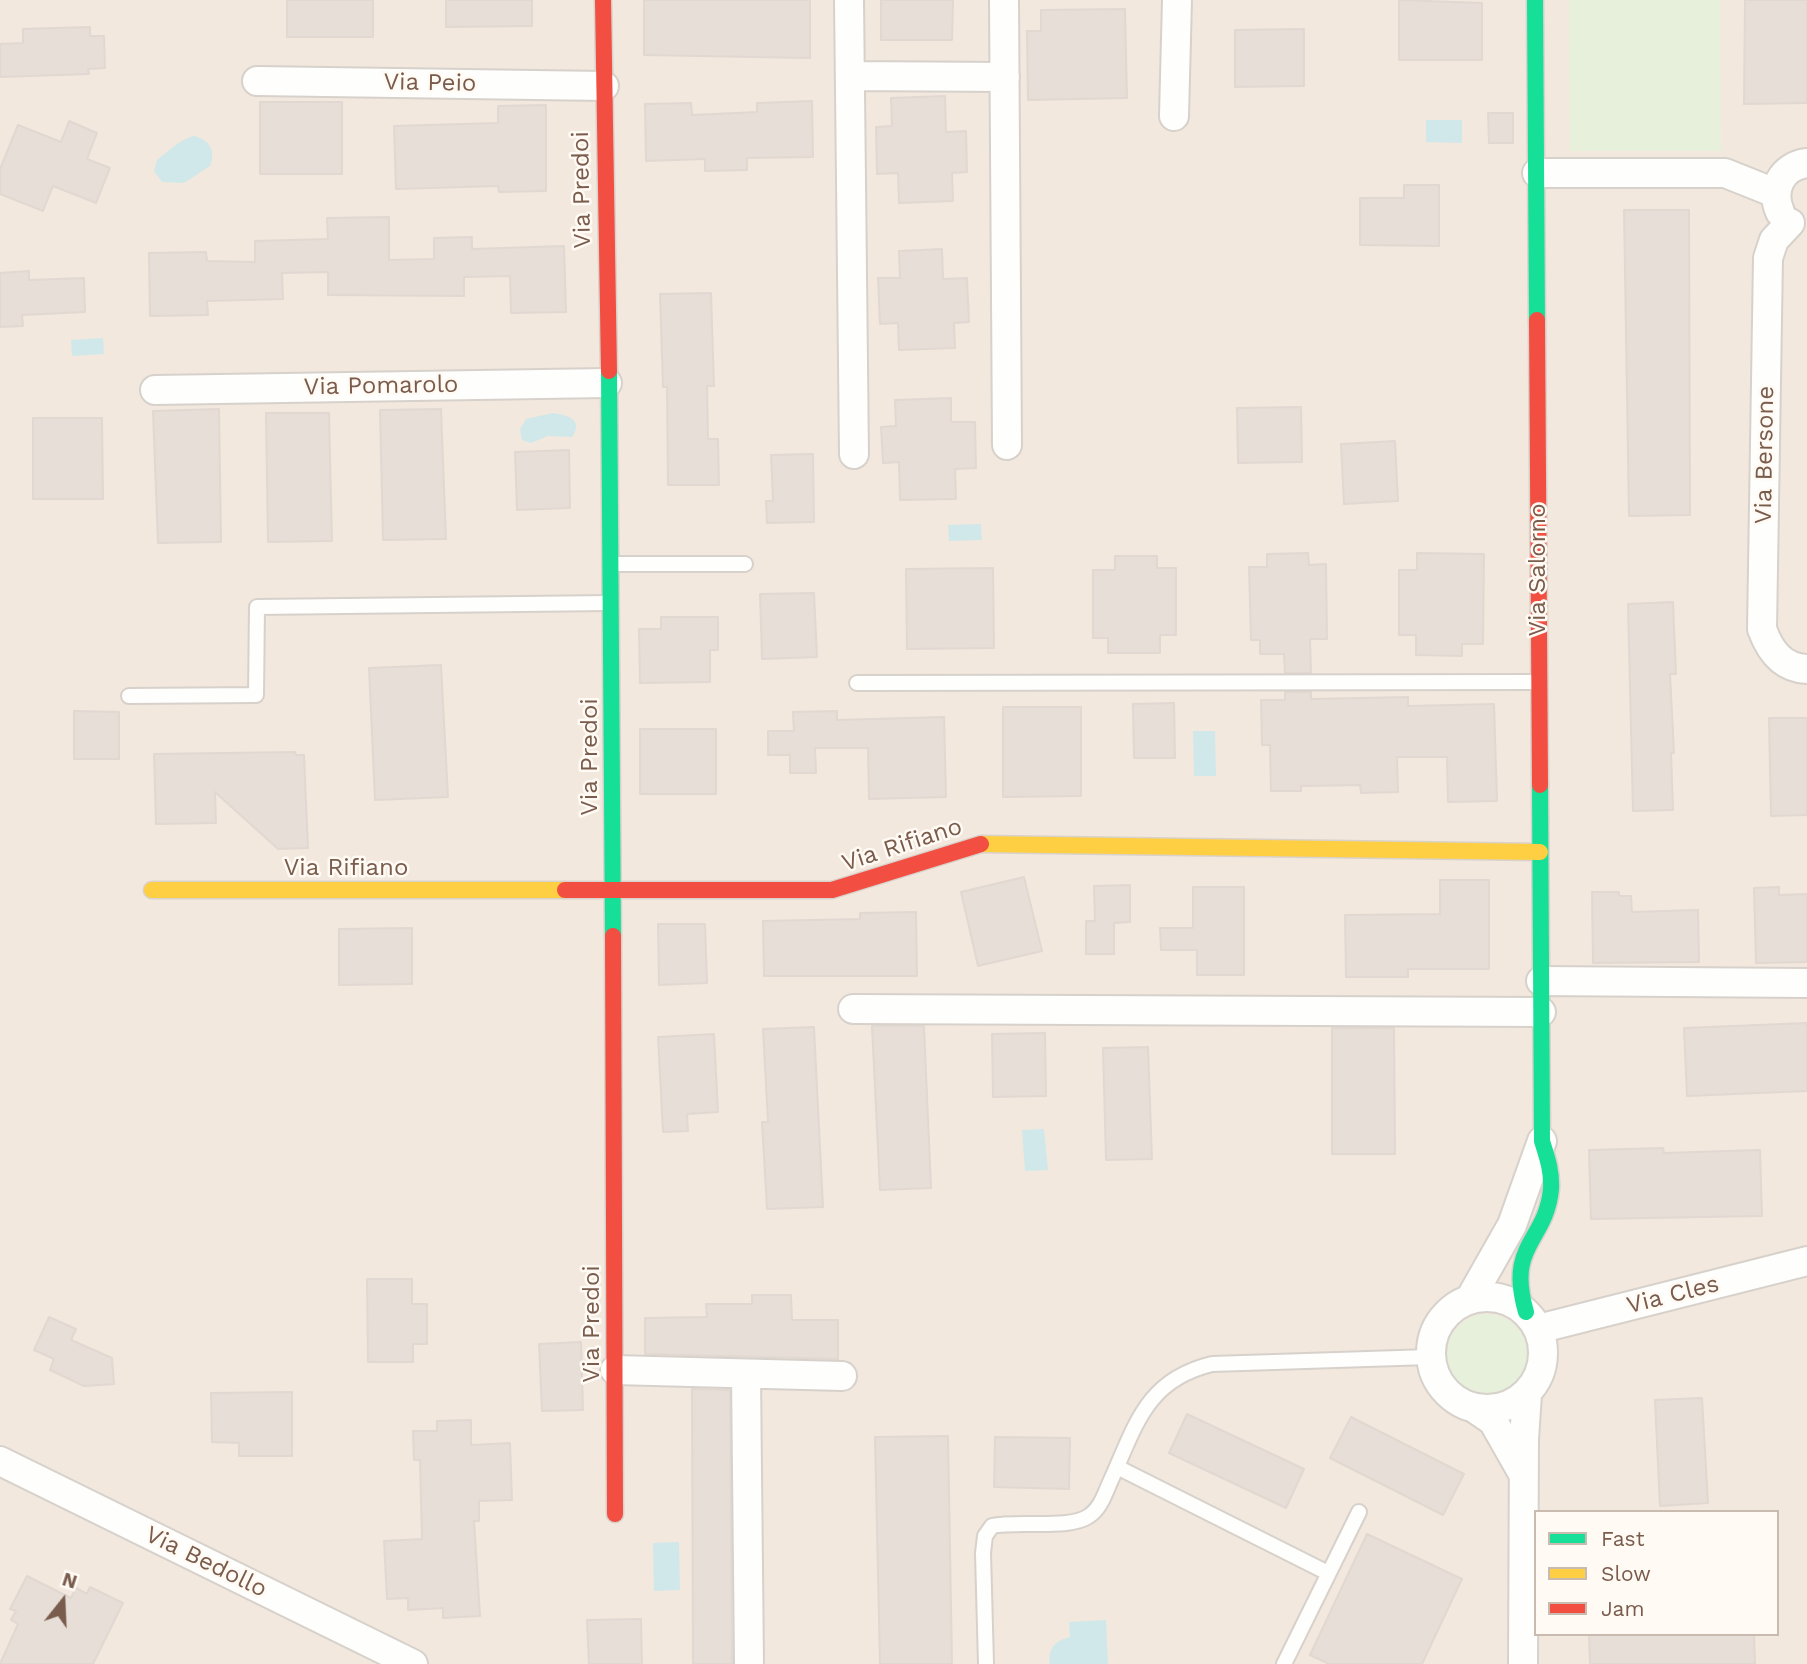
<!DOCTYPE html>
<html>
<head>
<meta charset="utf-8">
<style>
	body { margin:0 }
	#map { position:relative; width:1807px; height:1664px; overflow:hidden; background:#f9f5f0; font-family:"Work Sans",sans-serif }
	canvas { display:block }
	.legend { position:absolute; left:1534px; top:1510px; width:245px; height:126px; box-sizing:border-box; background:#fffaf3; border:2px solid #cabbb1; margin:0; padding:9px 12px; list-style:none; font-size:21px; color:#7a5c4d }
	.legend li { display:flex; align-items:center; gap:14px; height:35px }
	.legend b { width:35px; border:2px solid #cabbb1 }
	.north { position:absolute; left:28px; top:1566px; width:70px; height:70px; -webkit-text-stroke:5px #fffaf3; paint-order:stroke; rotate:18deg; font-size:19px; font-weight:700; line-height:28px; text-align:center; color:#7a5c4d }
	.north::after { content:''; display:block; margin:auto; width:24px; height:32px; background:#7a5c4d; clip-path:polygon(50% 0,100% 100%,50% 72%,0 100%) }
</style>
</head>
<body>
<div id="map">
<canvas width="1807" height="1664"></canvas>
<ul class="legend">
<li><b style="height:9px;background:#16e098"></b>Fast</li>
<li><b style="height:9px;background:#ffcf43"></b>Slow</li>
<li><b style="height:9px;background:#f24e42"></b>Jam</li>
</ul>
<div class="north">N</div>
</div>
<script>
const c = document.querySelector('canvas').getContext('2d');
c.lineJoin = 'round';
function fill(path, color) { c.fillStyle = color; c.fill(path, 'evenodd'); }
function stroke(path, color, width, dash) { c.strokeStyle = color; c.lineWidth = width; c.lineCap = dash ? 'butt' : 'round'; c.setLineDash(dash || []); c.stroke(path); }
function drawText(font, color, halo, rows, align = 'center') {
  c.font = font + ' "Work Sans",sans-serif'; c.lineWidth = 5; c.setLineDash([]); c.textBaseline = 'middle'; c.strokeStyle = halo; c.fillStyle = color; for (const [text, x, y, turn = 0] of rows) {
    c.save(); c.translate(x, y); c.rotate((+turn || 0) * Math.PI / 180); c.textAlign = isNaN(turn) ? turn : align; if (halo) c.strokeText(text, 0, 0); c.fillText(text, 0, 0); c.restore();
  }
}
const residential = new Path2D(`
	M 0,0 L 1807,0 L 1807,1664 L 0,1664 ZM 1536,1512 L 1777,1512 L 1777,1634 L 1536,1634 Z`);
const green = new Path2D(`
	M 1569,0 L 1720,0 L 1721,151 L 1570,151 Z
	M1447 1354a40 40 0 1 1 80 0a40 40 0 1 1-80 0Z`);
const water = new Path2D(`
	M 1426,120 L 1462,120 L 1462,143 L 1426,142 Z
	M 194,136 C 210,140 216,151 210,166 L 184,183 L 162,182 L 154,171 L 157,160 C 168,151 181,139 194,136 Z
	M 103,338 L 104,354 L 72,356 L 71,340 Z
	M 553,413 C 568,415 584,420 572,437 L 548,436 L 531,443 L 522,440 L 520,429 L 526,419 Z
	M 981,524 L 982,540 L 949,541 L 948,525 Z
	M 1193,731 L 1215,731 L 1216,776 L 1194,776 Z
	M 1044,1129 L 1048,1170 L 1025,1171 L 1022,1130 Z
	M 679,1542 L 680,1590 L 654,1591 L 653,1543 Z
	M 1106,1620 L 1108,1664 L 1050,1664 C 1047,1649 1056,1640 1070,1637 L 1069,1622 Z`);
const building = new Path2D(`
	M 287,0 L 373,0 L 373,37 L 287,37 Z
	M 446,0 L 532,0 L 532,26 L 446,27 Z
	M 644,0 L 810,0 L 810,58 L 644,55 Z
	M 881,0 L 953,0 L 952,40 L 881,40 Z
	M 1399,0 L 1482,3 L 1482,60 L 1399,60 Z
	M 1745,0 L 1807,0 L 1807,103 L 1744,104 Z
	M 1125,9 L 1127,98 L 1028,100 L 1027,31 L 1041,31 L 1041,10 Z
	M 90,27 L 90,36 L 104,36 L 105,68 L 88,69 L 89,74 L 0,77 L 0,44 L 23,43 L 23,29 Z
	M 1304,29 L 1304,86 L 1235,87 L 1235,30 Z
	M 945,96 L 946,132 L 966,131 L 967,172 L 952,173 L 953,201 L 899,203 L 898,173 L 877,174 L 876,127 L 892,126 L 891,98 Z
	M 812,101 L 813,157 L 747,158 L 747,170 L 705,171 L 705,159 L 646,161 L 645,104 L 691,103 L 692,115 L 757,112 L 757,103 Z
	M 260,102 L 342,102 L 342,174 L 260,174 Z
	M 546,105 L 546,191 L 499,192 L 498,186 L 396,189 L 394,126 L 498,123 L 498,106 Z
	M 1488,113 L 1513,113 L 1513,143 L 1489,143 Z
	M 69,121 L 97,133 L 87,159 L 110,168 L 96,203 L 53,186 L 43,211 L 0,194 L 0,169 L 18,125 L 61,142 Z
	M 1404,185 L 1439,185 L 1439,246 L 1360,245 L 1360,198 L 1404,198 Z
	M 1624,210 L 1689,210 L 1690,515 L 1629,516 Z
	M 389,217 L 389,260 L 434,259 L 434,238 L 472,237 L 472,249 L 564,246 L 566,312 L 511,313 L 510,276 L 464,277 L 464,296 L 328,295 L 328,272 L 282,273 L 283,299 L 207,301 L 208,315 L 150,316 L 149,253 L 206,252 L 207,261 L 255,262 L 255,241 L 328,239 L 327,218 Z
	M 942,249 L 943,279 L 967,278 L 969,322 L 954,323 L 955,348 L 899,350 L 898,323 L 880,324 L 878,278 L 900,278 L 899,251 Z
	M 29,271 L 29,280 L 84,278 L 85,312 L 22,315 L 23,326 L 0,327 L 0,273 Z
	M 711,293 L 714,386 L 707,386 L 708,439 L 718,439 L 719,485 L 668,485 L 667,387 L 663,387 L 660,294 Z
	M 951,398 L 951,422 L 975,422 L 976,468 L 955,469 L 956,499 L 900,500 L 899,462 L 883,463 L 881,427 L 896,426 L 895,400 Z
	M 1301,407 L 1302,462 L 1238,463 L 1237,408 Z
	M 219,409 L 221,542 L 158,543 L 153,411 Z
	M 441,409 L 446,539 L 383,540 L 380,410 Z
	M 266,413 L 329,413 L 332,541 L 268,542 Z
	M 33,418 L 102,418 L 103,499 L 33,499 Z
	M 1395,441 L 1398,501 L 1344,504 L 1341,444 Z
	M 569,450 L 570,508 L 517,510 L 515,452 Z
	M 813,454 L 814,522 L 767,523 L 766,501 L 773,501 L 771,455 Z
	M 1308,553 L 1309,565 L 1326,564 L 1327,639 L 1310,639 L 1311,673 L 1285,673 L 1284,654 L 1260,654 L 1260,640 L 1251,640 L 1249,567 L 1267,567 L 1267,554 Z
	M 1417,553 L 1484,554 L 1483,644 L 1462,644 L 1462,656 L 1416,655 L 1416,635 L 1399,635 L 1399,570 L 1417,570 Z
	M 1115,556 L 1157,556 L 1157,568 L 1176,568 L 1176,635 L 1160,635 L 1160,653 L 1108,653 L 1108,638 L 1093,638 L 1093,570 L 1115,570 Z
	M 993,568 L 994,648 L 907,649 L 906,569 Z
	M 814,593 L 817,657 L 762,659 L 760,594 Z
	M 1673,602 L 1676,674 L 1670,674 L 1674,753 L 1671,753 L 1673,810 L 1633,811 L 1628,604 Z
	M 661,617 L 718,617 L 718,650 L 710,650 L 710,682 L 640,683 L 639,629 L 661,629 Z
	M 441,665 L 448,797 L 375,800 L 369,668 Z
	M 1285,692 L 1311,692 L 1311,699 L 1408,697 L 1408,706 L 1494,704 L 1497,801 L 1448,802 L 1447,757 L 1397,757 L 1398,792 L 1361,793 L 1360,785 L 1301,786 L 1301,791 L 1271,791 L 1270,745 L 1262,745 L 1261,700 L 1285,700 Z
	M 1174,703 L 1175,758 L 1134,758 L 1133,704 Z
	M 1003,707 L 1081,707 L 1081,796 L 1003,797 Z
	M 74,711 L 119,712 L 119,759 L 74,759 Z
	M 837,711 L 837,720 L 944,717 L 946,797 L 869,799 L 868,748 L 815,748 L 816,773 L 790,773 L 790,755 L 768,755 L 768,731 L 794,731 L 793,712 Z
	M 1769,718 L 1807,718 L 1807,815 L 1771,816 Z
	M 640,729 L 716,729 L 716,794 L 640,794 Z
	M 295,752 L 296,755 L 304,755 L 308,848 L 278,849 L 215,792 L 216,823 L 156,824 L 154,754 Z
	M 1024,877 L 1042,951 L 978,966 L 961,892 Z
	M 1440,880 L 1489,880 L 1489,969 L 1408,969 L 1408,977 L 1346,977 L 1345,915 L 1440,914 Z
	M 1130,885 L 1130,922 L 1114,923 L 1114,954 L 1086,954 L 1086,921 L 1095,921 L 1094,886 Z
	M 1193,887 L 1244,887 L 1244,975 L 1197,975 L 1197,950 L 1161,950 L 1160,928 L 1193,928 Z
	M 1779,887 L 1779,895 L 1807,894 L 1807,962 L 1756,963 L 1754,888 Z
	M 1592,892 L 1619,892 L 1619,896 L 1631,896 L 1632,912 L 1698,910 L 1699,962 L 1593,963 Z
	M 916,912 L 917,976 L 764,976 L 763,921 L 860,919 L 860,913 Z
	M 658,924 L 705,924 L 707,983 L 659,985 Z
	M 412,928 L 412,984 L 339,985 L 339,929 Z
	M 1807,1023 L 1807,1091 L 1687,1096 L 1684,1028 Z
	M 872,1026 L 924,1026 L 931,1188 L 880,1190 Z
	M 814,1027 L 823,1207 L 767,1209 L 762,1122 L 768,1122 L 763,1029 Z
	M 1332,1028 L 1394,1028 L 1395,1154 L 1332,1154 Z
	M 1045,1033 L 1046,1096 L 993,1097 L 992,1034 Z
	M 714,1034 L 718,1112 L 687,1114 L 688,1131 L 663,1132 L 658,1037 Z
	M 1148,1047 L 1152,1159 L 1106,1160 L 1103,1048 Z
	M 1663,1148 L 1664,1153 L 1760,1150 L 1762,1216 L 1591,1219 L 1589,1150 Z
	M 367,1279 L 412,1279 L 412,1304 L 427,1304 L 427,1344 L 413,1344 L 413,1362 L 368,1362 Z
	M 752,1295 L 791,1295 L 792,1320 L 838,1320 L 838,1359 L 645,1354 L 645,1318 L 707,1317 L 706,1304 L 752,1304 Z
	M 49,1317 L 76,1329 L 71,1340 L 112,1358 L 114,1384 L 84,1386 L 50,1370 L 54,1359 L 34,1350 Z
	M 581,1342 L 583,1410 L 542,1411 L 539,1344 Z
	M 692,1389 L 730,1390 L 732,1664 L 693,1664 Z
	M 292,1392 L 292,1456 L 239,1456 L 239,1443 L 212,1442 L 211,1393 Z
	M 1702,1398 L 1708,1503 L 1660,1506 L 1655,1400 Z
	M 1187,1414 L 1304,1469 L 1286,1508 L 1169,1453 Z
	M 1351,1417 L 1464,1474 L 1443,1515 L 1330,1458 Z
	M 471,1420 L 471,1445 L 510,1443 L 512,1500 L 479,1501 L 479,1521 L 474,1521 L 480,1616 L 443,1618 L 443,1608 L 408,1610 L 408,1598 L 387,1599 L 384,1541 L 422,1539 L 420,1460 L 414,1460 L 413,1431 L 437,1431 L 437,1421 Z
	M 948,1436 L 952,1664 L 880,1664 L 875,1437 Z
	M 995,1437 L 1070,1438 L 1069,1489 L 994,1487 Z
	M 1367,1534 L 1462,1579 L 1422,1664 L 1329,1664 L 1310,1655 Z
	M 27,1576 L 71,1598 L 76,1588 L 87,1594 L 90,1587 L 123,1603 L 93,1664 L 0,1664 L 18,1624 L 11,1620 L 16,1611 L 10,1609 Z
	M 641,1619 L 642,1664 L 589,1664 L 587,1620 Z
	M 1589,1634 L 1754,1634 L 1755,1664 L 1590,1664 Z`);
const lane = new Path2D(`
	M 612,564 L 745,564
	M 857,683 L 1537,682
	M 129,696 L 256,695 L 257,607 L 610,603
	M 1117,1467 L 1328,1573
	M 986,1664 L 983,1553 L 985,1536 L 992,1526 C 1018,1520 1069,1530 1089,1516 C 1101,1508 1105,1493 1111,1480 C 1136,1425 1146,1380 1212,1364 L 1430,1357
	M 1284,1664 L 1359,1512`);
const street = new Path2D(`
	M 849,0 L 854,454
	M 1004,0 L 1007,445
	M 850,76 L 1005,77
	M 257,81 L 604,86
	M 1174,116 L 1177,0
	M 1537,173 L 1725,173 L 1775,193
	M 1780,212 C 1770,189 1782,166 1807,163
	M 1790,223 L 1774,240 L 1768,258 L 1762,629 C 1770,651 1782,668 1807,669
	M 155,390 L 607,383
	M 1541,981 L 1807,983
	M 853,1009 L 1541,1012
	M1431 1353a56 56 0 1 1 112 0a56 56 0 1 1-112 0Z
	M 1470,1299 L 1512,1225 L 1542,1141
	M 1538,1329 L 1807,1261
	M 615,1370 L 842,1376
	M 746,1374 L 749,1664
	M 1474,1408 L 1493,1421 L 1522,1472
	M 0,1461 L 413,1664
	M 1523,1664 L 1524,1439 L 1527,1394`);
const fast = new Path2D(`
	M 1535,0 L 1537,320
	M 609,371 L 613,936
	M 1526,1312 C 1506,1244 1546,1242 1551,1189 C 1552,1171 1547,1157 1542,1141 L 1540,785`);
const slow = new Path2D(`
	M 981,844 L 1540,852
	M 152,890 L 565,890`);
const jam = new Path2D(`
	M 603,0 L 609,371
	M 1537,320 L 1540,785
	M 565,890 L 832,890 L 981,844
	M 613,936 L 615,1514`);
const streetNames = [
	["Via Peio",430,83,1],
	["Via Predoi",582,190,-91],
	["Via Pomarolo",381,386,-1],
	["Via Bersone",1765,455,-89],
	["Via Salorno",1538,570,-90],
	["Via Predoi",590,757,-90],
	["Via Rifiano",902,845,-18],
	["Via Rifiano",346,868],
	["Via Cles",1673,1295,-14],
	["Via Predoi",592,1324,-90],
	["Via Bedollo",206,1562,26]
];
fill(residential, '#f2e8de');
fill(green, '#e7f0db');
fill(water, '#d0e8ea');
fill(building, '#e6ded7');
stroke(building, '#e2d8d2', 2);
stroke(lane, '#d7d1cb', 18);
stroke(street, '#d7d1cb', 32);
stroke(fast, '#d9d2cb', 19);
stroke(slow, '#d9d2cb', 19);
stroke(jam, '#d9d2cb', 19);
stroke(lane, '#fefefd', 14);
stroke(street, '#fefefd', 28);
stroke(fast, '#16e098', 16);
stroke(slow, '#ffcf43', 16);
stroke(jam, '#f24e42', 16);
drawText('24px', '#7a5c4d', '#fffaf3', streetNames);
</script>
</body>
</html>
